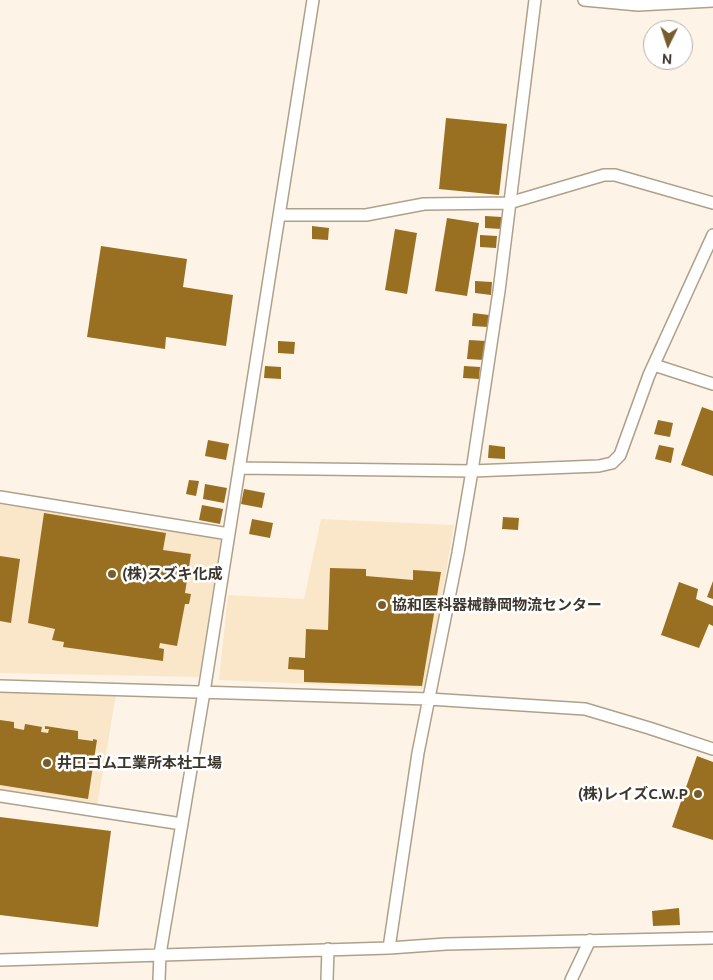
<!DOCTYPE html>
<html>
<head>
<meta charset="utf-8">
<style>
	body { margin:0 }
	#map { position:relative; width:713px; height:980px; overflow:hidden; background:#fdf4e7; font-family:Ubuntu,sans-serif }
	canvas { display:block }
	.north { position:absolute; left:643px; top:20px; width:50px; height:50px; box-sizing:border-box; background:#fff; border:1px solid #b1afab; border-radius:50%; rotate:184deg; font-size:14px; font-weight:700; line-height:20px; text-align:center; color:#3c362d }
	.north::after { content:''; display:block; margin:auto; width:18px; height:22px; background:#775c2e; clip-path:polygon(50% 0,100% 100%,50% 72%,0 100%) }
</style>
</head>
<body>
<div id="map">
<canvas width="713" height="980"></canvas>
<div class="north">N</div>
</div>
<script>
const c = document.querySelector('canvas').getContext('2d');
c.lineJoin = 'round';
function fill(path, color) { c.fillStyle = color; c.fill(path, 'evenodd'); }
function stroke(path, color, width, dash) { c.strokeStyle = color; c.lineWidth = width; c.lineCap = dash ? 'butt' : 'round'; c.setLineDash(dash || []); c.stroke(path); }
function drawText(font, color, halo, rows, align = 'center') {
  c.font = font + ' Ubuntu,"Noto Sans JP",sans-serif'; c.lineWidth = 5; c.setLineDash([]); c.textBaseline = 'middle'; c.strokeStyle = halo; c.fillStyle = color; for (const [text, x, y, turn = 0] of rows) {
    c.save(); c.translate(x, y); c.rotate((+turn || 0) * Math.PI / 180); c.textAlign = isNaN(turn) ? turn : align; if (halo) c.strokeText(text, 0, 0); c.fillText(text, 0, 0); c.restore();
  }
}
const built = new Path2D(`
	M 0,504 L 221,538 L 199,677 L 0,673 Z
	M 321,519 L 454,525 L 426,689 L 219,680 L 228,595 L 304,599 Z
	M 0,692 L 116,695 L 97,806 L 0,792 Z`);
const building = new Path2D(`
	M 446,118 L 507,124 L 499,195 L 439,189 Z
	M 485,216 L 502,217 L 501,229 L 485,228 Z
	M 447,218 L 479,223 L 467,296 L 435,291 Z
	M 312,226 L 329,228 L 328,240 L 312,239 Z
	M 395,229 L 417,233 L 407,294 L 385,290 Z
	M 480,235 L 497,236 L 496,248 L 480,247 Z
	M 101,246 L 187,259 L 183,287 L 233,295 L 226,346 L 166,337 L 165,349 L 87,337 Z
	M 475,281 L 492,282 L 491,295 L 475,293 Z
	M 473,313 L 489,315 L 488,327 L 472,326 Z
	M 469,340 L 486,341 L 484,360 L 467,359 Z
	M 278,341 L 295,342 L 294,354 L 278,353 Z
	M 265,366 L 281,367 L 281,379 L 264,378 Z
	M 464,366 L 480,367 L 479,379 L 463,378 Z
	M 702,407 L 713,411 L 713,476 L 681,465 Z
	M 658,420 L 673,423 L 670,437 L 654,434 Z
	M 208,440 L 229,444 L 226,460 L 205,456 Z
	M 489,445 L 505,447 L 505,459 L 488,458 Z
	M 659,445 L 674,448 L 671,463 L 655,459 Z
	M 189,480 L 199,481 L 196,496 L 186,494 Z
	M 205,484 L 227,488 L 224,503 L 203,499 Z
	M 244,489 L 265,493 L 262,508 L 241,504 Z
	M 202,505 L 223,509 L 220,524 L 199,520 Z
	M 44,513 L 166,533 L 163,550 L 191,554 L 185,593 L 191,594 L 189,604 L 185,604 L 177,646 L 160,643 L 159,648 L 164,649 L 163,661 L 63,647 L 64,642 L 52,640 L 55,629 L 28,623 Z
	M 503,517 L 519,518 L 518,530 L 502,529 Z
	M 252,519 L 273,523 L 270,538 L 249,534 Z
	M 0,556 L 20,559 L 11,623 L 0,621 Z
	M 330,568 L 366,569 L 366,576 L 413,580 L 413,570 L 441,572 L 422,686 L 304,682 L 304,670 L 288,669 L 289,657 L 305,658 L 306,629 L 328,630 Z
	M 713,581 L 713,599 L 707,597 Z
	M 679,582 L 698,589 L 696,599 L 713,606 L 713,626 L 709,624 L 699,648 L 661,635 Z
	M 0,720 L 14,722 L 14,728 L 24,730 L 25,724 L 42,727 L 41,732 L 48,733 L 49,729 L 45,729 L 45,726 L 78,731 L 78,739 L 93,741 L 93,739 L 97,740 L 88,799 L 0,785 Z
	M 697,756 L 713,762 L 713,840 L 672,827 Z
	M 0,817 L 111,831 L 98,927 L 0,915 Z
	M 679,908 L 680,925 L 653,926 L 652,911 Z`);
const street = new Path2D(`
	M 584,0 L 638,5 L 713,1
	M 279,215 L 366,215 L 424,204 L 509,203 L 604,175 L 615,175 L 713,203
	M 654,365 L 713,384
	M 239,468 L 472,471 L 599,466 L 612,463 L 620,455 L 649,375 L 713,235
	M 0,497 L 229,534
	M 0,686 L 429,699 L 585,709 L 649,728 L 713,749
	M 0,796 L 182,824
	M 389,948 L 418,753 L 458,553 L 472,471 L 499,291 L 535,0
	M 0,960 L 389,948 L 446,944 L 713,938
	M 159,980 L 160,954 L 204,692 L 313,0
	M 327,980 L 328,949
	M 571,980 L 590,940`);
const markers = [
	[112,574,5,"#775c2e"],
	[382,605,5,"#775c2e"],
	[47,763,5,"#775c2e"],
	[698,794,5,"#775c2e"]
];
const poiNames = [
	["(株)スズキ化成",122,574],
	["協和医科器械静岡物流センター",392,605],
	["井口ゴム工業所本社工場",57,763],
	["(株)レイズC.W.P",688,794,"right"]
];
fill(built, '#fae7c9');
fill(building, '#997022');
stroke(street, '#aea18b', 14);
stroke(street, '#fff', 11);
for (const [x, y, r, color] of markers) { const dot = new Path2D(); dot.arc(x, y, r, 0, 2 * Math.PI); c.fillStyle = color; c.fill(dot); stroke(dot, '#fff', 2); }
drawText('bold 15px', '#3c362d', '#fff', poiNames, 'left');
</script>
</body>
</html>
